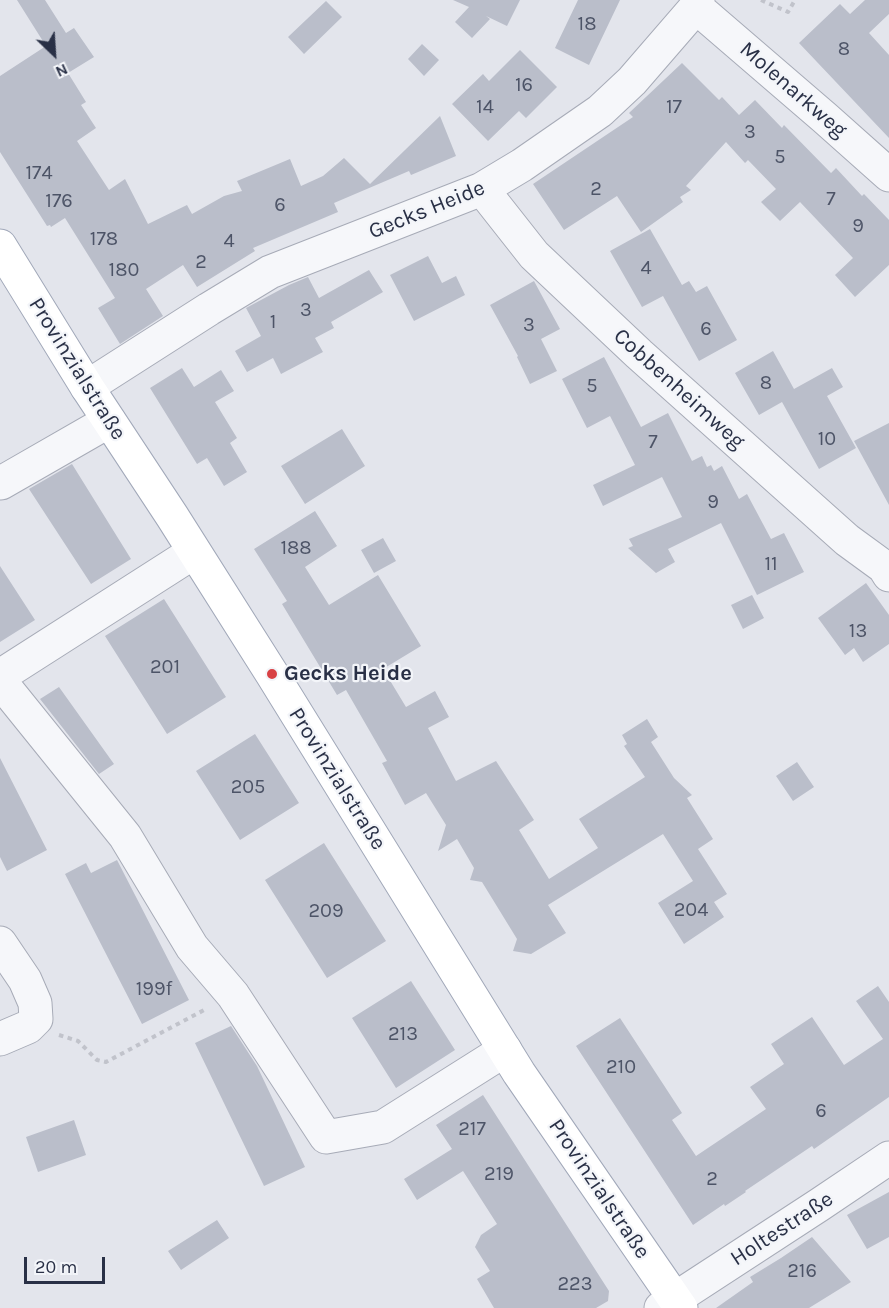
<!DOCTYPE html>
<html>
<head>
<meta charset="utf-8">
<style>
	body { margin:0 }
	#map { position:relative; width:889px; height:1308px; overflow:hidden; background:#e3e5ec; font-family:Karla,sans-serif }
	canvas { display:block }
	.north { position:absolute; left:24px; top:24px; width:60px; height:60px; -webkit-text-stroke:4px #f3f5f9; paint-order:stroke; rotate:155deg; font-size:16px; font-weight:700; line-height:24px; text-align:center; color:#293046 }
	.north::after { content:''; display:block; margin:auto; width:21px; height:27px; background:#293046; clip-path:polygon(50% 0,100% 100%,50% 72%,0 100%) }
	.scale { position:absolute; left:24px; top:1257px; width:81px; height:27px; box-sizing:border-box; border:3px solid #293046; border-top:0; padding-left:8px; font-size:18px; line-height:21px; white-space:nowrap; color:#293046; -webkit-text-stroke:4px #f3f5f9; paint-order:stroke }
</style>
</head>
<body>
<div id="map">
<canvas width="889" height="1308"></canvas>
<div class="north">N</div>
<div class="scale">20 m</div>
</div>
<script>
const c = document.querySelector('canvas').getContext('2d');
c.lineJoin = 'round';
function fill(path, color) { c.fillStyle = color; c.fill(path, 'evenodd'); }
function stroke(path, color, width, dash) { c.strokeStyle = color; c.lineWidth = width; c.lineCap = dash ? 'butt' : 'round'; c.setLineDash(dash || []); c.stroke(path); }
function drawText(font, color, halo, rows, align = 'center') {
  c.font = font + ' Karla,sans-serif'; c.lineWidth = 4.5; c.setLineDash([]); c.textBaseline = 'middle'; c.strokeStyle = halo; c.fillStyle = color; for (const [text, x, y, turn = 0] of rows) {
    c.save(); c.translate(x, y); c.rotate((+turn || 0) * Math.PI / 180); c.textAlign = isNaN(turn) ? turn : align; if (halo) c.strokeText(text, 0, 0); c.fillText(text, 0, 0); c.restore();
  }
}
const building = new Path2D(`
	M 17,0 L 45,0 L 66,33 L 74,28 L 94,57 L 68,73 L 86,102 L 81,105 L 96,128 L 77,141 L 109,190 L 125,179 L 148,224 L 187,205 L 192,214 L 224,196 L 242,191 L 237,181 L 290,159 L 301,186 L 323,176 L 344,158 L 370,184 L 440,116 L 456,156 L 411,175 L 409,171 L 334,203 L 338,212 L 253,248 L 255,251 L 197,287 L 183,265 L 146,289 L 163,316 L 120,344 L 98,308 L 115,298 L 65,218 L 51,227 L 50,225 L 47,226 L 0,152 L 0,76 L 46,46 Z
	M 453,0 L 520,0 L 507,26 L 486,16 L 490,19 L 472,38 L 455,22 L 469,7 Z
	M 578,0 L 620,0 L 589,65 L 555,48 Z
	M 865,0 L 889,0 L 889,14 L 869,33 L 889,55 L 889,138 L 799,43 L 840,4 L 850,14 Z
	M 326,1 L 342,17 L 304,54 L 288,37 Z
	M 422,44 L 439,60 L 424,76 L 408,59 Z
	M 520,50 L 557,87 L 526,118 L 519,111 L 488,141 L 452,104 L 483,74 L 489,81 Z
	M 682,63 L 719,100 L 722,97 L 739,115 L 755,100 L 782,128 L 784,125 L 831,173 L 836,168 L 862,196 L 864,194 L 889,220 L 889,265 L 855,297 L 835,275 L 853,258 L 800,202 L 780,221 L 761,202 L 776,189 L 748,160 L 745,163 L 726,142 L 686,186 L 691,190 L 680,197 L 683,202 L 641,232 L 617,196 L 564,230 L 533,184 L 633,117 L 629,113 Z
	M 650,229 L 682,285 L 689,281 L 696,292 L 707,286 L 737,340 L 699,361 L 663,296 L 642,307 L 610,251 Z
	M 428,256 L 442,283 L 456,276 L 465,295 L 414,321 L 390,275 Z
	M 369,270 L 383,292 L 331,322 L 334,328 L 315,338 L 323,352 L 281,374 L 273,358 L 247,372 L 235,351 L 261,336 L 246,308 L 289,285 L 308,277 L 319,298 Z
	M 534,281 L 560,329 L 541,339 L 557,371 L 530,384 L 517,357 L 518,356 L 490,305 Z
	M 773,351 L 794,389 L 832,368 L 843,387 L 827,396 L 856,448 L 819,469 L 782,402 L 759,415 L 735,373 Z
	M 604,357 L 641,427 L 668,413 L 692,461 L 702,456 L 707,467 L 711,465 L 714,471 L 722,466 L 739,499 L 747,494 L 771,539 L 784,533 L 804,572 L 757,595 L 721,523 L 668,549 L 675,562 L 656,573 L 628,548 L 633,546 L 629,539 L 682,517 L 662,477 L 603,506 L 593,485 L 635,465 L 610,416 L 587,428 L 562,379 Z
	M 182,368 L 194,387 L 221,370 L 234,391 L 215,402 L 237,438 L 230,443 L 247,472 L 224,486 L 207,458 L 197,464 L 150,388 Z
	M 889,423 L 889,505 L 854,441 Z
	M 342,429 L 365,466 L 305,504 L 281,466 Z
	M 72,464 L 131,559 L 91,584 L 29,489 Z
	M 315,511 L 337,546 L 305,567 L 329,605 L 378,575 L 421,646 L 383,669 L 406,707 L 435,691 L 449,717 L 428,728 L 456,781 L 496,761 L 534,820 L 519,830 L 549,879 L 598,848 L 579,819 L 645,777 L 624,746 L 627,744 L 622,735 L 647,719 L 658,737 L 651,742 L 674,778 L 692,795 L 687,798 L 713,839 L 698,849 L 727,894 L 714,902 L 724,917 L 684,944 L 658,903 L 693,881 L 663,834 L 548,905 L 566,933 L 531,954 L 513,951 L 517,939 L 482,882 L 470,880 L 474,868 L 457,839 L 438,851 L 446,825 L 426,793 L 405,805 L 382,763 L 387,761 L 346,690 L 337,695 L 282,604 L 287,601 L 254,549 Z
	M 383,538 L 396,561 L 374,573 L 361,550 Z
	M 0,566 L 35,620 L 0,642 Z
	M 866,583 L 889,615 L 889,644 L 863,662 L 854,648 L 845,655 L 818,618 Z
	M 752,595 L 764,618 L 743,629 L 731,605 Z
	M 164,599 L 226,697 L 167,734 L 105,636 Z
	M 59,687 L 114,764 L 99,774 L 40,699 Z
	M 255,734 L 299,803 L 240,840 L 196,771 Z
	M 0,758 L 47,850 L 7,871 L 0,857 Z
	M 797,762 L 814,787 L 793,801 L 776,776 Z
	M 324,843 L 386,941 L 327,978 L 265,880 Z
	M 117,860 L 189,1000 L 142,1024 L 65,874 L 86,863 L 91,873 Z
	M 411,981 L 455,1050 L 396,1088 L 352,1018 Z
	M 878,986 L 889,1002 L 889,1097 L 814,1149 L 812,1146 L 745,1191 L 746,1192 L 725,1206 L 724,1204 L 693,1225 L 576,1046 L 620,1018 L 682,1113 L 672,1120 L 696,1156 L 766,1109 L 750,1087 L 784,1064 L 771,1044 L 812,1017 L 844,1065 L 883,1039 L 856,1001 Z
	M 231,1026 L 257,1066 L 305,1167 L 264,1186 L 195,1043 Z
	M 483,1095 L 609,1291 L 608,1301 L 596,1308 L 494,1308 L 477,1279 L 490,1271 L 475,1247 L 481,1235 L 497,1224 L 463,1171 L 417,1200 L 404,1179 L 452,1149 L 436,1125 Z
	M 74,1120 L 86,1155 L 38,1172 L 26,1137 Z
	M 889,1192 L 889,1237 L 867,1249 L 847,1215 Z
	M 217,1220 L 229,1238 L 181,1270 L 168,1251 Z
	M 812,1237 L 851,1282 L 809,1308 L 716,1308 L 753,1282 L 750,1277 L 781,1258 Z`);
const path = new Path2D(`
	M 761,0 L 788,12 L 795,0
	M 59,1035 L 78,1041 L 97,1060 L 106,1062 L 206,1009`);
const minor = new Path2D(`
	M 696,7 L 825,118 L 889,175
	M 482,189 L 534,255 L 639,354 L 847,540 L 884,567 L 889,575
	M 87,387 L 209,309 L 270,272 L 482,189 L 522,165 L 600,111 L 632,81 L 696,7 L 698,0
	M 1,483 L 109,421
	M 0,676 L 194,552
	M 0,681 L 125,836 L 192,947 L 233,995 L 326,1137 L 383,1127 L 505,1050
	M 0,943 L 25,980 L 35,1003 L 36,1019 L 28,1027 L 0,1039
	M 661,1308 L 819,1205 L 889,1158`);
const major = new Path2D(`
	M 0,246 L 87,387 L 172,516 L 272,674 L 519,1073 L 681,1308`);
const markers = [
	[272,674,6,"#d84144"]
];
const numberNames = [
	["18",587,24],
	["8",844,49],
	["16",524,85],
	["14",485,107],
	["17",674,107],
	["3",750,132],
	["5",780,157],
	["174",39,173],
	["2",596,189],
	["7",831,199],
	["176",59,201],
	["6",280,205],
	["9",858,226],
	["178",104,239],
	["4",229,241],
	["2",201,262],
	["4",646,268],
	["180",124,270],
	["3",306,310],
	["1",273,322],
	["3",529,325],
	["6",706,329],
	["8",766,383],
	["5",592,386],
	["10",827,439],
	["7",653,442],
	["9",713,502],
	["188",296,548],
	["11",771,564],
	["13",858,631],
	["201",165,667],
	["205",248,787],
	["204",691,910],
	["209",326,911],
	["199f",154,989],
	["213",403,1034],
	["210",621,1067],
	["6",821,1111],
	["217",472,1129],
	["219",499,1174],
	["2",712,1179],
	["216",802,1271],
	["223",575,1284]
];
const streetNames = [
	["Molenarkweg",793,90,41],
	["Gecks Heide",427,210,-22],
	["Provinzialstraße",77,369,58],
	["Cobbenheimweg",679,389,42],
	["Provinzialstraße",337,779,58],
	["Provinzialstraße",599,1189,56],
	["Holtestraße",782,1229,-33]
];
const poiNames = [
	["Gecks Heide",284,674]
];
fill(building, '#babeca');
stroke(minor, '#a7abb7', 35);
stroke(major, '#a1a8b9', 35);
stroke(path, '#c1c3cb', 4, [4.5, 4.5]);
stroke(minor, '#f6f7fa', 33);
stroke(major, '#fff', 33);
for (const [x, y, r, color] of markers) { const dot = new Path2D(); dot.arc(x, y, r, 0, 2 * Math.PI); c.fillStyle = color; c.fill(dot); stroke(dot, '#f3f5f9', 2); }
drawText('20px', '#4d5467', null, numberNames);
drawText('22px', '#293046', '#f3f5f9', streetNames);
drawText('bold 22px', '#293046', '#f3f5f9', poiNames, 'left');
</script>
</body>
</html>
